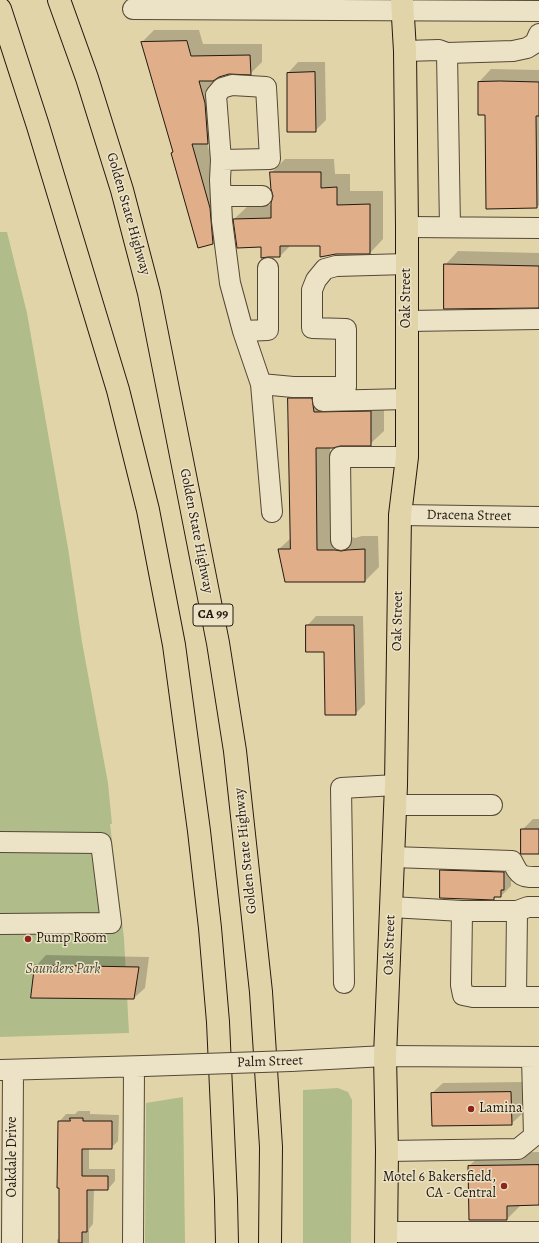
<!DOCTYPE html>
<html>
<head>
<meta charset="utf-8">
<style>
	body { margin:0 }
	canvas { display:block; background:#e2d4a9 }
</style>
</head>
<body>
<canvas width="539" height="1243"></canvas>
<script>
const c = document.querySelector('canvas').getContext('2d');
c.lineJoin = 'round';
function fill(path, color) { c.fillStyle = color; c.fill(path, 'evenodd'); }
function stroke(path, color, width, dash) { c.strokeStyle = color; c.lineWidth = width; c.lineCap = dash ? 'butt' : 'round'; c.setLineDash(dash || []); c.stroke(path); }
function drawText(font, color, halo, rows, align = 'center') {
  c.font = font + ' Alegreya,serif'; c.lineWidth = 3; c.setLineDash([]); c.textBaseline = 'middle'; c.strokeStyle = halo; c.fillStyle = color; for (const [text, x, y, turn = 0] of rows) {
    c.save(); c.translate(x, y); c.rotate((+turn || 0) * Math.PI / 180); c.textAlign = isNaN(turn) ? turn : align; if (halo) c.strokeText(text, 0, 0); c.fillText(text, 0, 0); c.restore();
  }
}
const green = new Path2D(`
	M 0,232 L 7,232 L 27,313 L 68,548 L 82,642 L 108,783 L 112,824 L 110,824 L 124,938 L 129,1033 L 0,1037 Z
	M 338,1088 L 348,1092 L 352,1100 L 351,1243 L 303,1243 L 303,1090 Z
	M 183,1097 L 185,1243 L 145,1243 L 146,1103 Z`);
const shadow = new Path2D(`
	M 154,30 L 199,30 L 203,44 L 262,44 L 262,62 L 250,74 L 229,73 L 218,76 L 213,79 L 217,91 L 220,131 L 207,143 L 221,195 L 225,231 L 213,244 L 174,152 L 142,42 Z
	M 298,62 L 325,62 L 326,120 L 315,131 L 288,131 L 288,73 Z
	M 491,69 L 539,70 L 539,205 L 537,207 L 486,114 L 479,82 Z
	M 285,159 L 334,159 L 335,174 L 350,174 L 350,191 L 383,191 L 383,239 L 370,253 L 336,254 L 321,245 L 291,245 L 280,256 L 262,246 L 234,219 L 248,206 L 272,205 L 275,196 L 271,173 Z
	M 458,251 L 539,253 L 539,307 L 445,265 Z
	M 303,385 L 384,398 L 384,431 L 370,444 L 340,444 L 330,447 L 331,536 L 349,536 L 355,538 L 362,536 L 378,536 L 379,567 L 365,581 L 286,581 L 279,549 L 291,538 L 289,399 Z
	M 316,616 L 363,616 L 365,704 L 355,714 L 325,651 L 307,626 Z
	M 533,819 L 539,819 L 539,853 L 522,830 Z
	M 452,860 L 514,862 L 515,878 L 511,881 L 511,886 L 501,896 L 496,896 L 494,898 L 441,871 Z
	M 46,955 L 149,957 L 145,988 L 134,998 L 36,966 Z
	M 522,1082 L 522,1114 L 511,1124 L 432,1093 L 443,1083 Z
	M 78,1111 L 90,1111 L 90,1114 L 119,1115 L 118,1141 L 111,1148 L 89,1148 L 89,1169 L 115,1169 L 115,1181 L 108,1189 L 94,1189 L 93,1224 L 89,1229 L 89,1243 L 57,1243 L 57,1240 L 60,1237 L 59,1122 L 66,1114 L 75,1114 Z
	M 539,1152 L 539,1204 L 520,1204 L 520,1206 L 506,1220 L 469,1166 L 483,1153 Z
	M 539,1232 L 539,1243 L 443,1243 L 453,1233 Z`);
const building = new Path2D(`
	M 187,41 L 191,56 L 250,55 L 251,75 L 229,74 L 219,77 L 213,81 L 199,81 L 205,103 L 208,144 L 192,144 L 210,208 L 213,244 L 198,248 L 171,153 L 173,152 L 141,42 Z
	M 315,72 L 316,132 L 287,132 L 287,73 Z
	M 500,81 L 539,82 L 539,116 L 536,116 L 537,208 L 486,209 L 485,115 L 478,115 L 478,82 Z
	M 270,172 L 321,172 L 321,188 L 337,187 L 337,205 L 370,204 L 370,254 L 336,254 L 320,257 L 320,246 L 280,246 L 280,257 L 268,257 L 261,258 L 261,247 L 237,248 L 233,219 L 271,218 L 271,203 L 273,196 L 271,189 Z
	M 444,264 L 539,266 L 539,308 L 444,309 Z
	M 288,398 L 312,398 L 314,412 L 371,411 L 371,446 L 340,446 L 333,448 L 316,448 L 317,550 L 335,550 L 341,551 L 347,550 L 365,549 L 365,582 L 285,582 L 278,549 L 290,549 Z
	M 306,625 L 354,625 L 356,715 L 325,715 L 324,652 L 306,652 Z
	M 521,829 L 539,829 L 539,854 L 521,854 Z
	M 440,870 L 504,872 L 504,890 L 501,890 L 501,897 L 494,897 L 494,900 L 440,898 Z
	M 35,965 L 139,967 L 134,999 L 31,998 Z
	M 511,1092 L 512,1125 L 432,1126 L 431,1093 Z
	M 70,1118 L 83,1118 L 83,1121 L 112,1121 L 112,1149 L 82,1149 L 82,1176 L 108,1176 L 108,1190 L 87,1190 L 87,1232 L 82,1232 L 82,1243 L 59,1243 L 59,1188 L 57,1188 L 58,1121 L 70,1121 Z
	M 539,1165 L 539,1205 L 507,1206 L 507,1220 L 469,1220 L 468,1166 Z`);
const minor = new Path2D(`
	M 133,9 L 539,11
	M 405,51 L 439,50 L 447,53 L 513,51 L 527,48 L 535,43 L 539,34
	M 447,53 L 450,227
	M 221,160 L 270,159 L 266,87 L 232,85 L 222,88 L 216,95 L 221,160 L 220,180 L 222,221 L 230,283 L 243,331 L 261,384 L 293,387 L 346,387 L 346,329 L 312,328 L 312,290 L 316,280 L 325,269 L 336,266 L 407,264
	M 221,196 L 262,196
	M 407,227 L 539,228
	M 407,321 L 539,319
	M 243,331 L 268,330 L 268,268
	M 261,384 L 272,512
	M 323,387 L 323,401 L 407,399
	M 400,515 L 539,517
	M 341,540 L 340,457 L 407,457
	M 395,805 L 492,805
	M 0,842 L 101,843 L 111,923 L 0,924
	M 392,857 L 512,861 C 520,877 521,877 539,877
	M 391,907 L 462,911 L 517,911 L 528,907 L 539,907
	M 462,911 L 461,985 L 463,995 L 473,997 L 539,997
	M 344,983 L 341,788 L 396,785
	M 516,997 L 517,911
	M 291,1061 L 385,1056 L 539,1057
	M 0,1070 L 144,1066
	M 387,1151 L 518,1149 L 534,1136 L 532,1057
	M 386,1232 L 539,1232
	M 12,1243 L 13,1070
	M 133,1243 L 134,1067`);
const major = new Path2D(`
	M 386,1243 L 387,1151 L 385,1056 L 396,785 L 400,515 L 407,457 L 407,227 L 405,51 L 402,0`);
const highway = new Path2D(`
	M 59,0 L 87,78 L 122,190 L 149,293 L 218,643 L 235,751 L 261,992 L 271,1147 L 270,1243
	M 0,9 L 38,126 L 118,390 L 148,510 L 174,645 L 199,831 L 210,928 L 218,1022 L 226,1199 L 227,1243`);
const minorBridge = new Path2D(`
	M 144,1066 L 291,1061`);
const markers = [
	[28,939,4,"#8f2418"],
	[471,1109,4,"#8f2418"],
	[504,1186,4,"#8f2418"]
];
const shields = [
	[213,615,40]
];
const shieldNames = [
	["CA 99",213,615]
];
const streetNames = [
	["Golden State Highway",128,214,74],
	["Oak Street",407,298,-90],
	["Dracena Street",469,516,1],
	["Golden State Highway",196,531,79],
	["Oak Street",398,621,-89],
	["Golden State Highway",246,851,-96],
	["Oak Street",390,945,-88],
	["Palm Street",270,1062,-2],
	["Oakdale Drive",13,1157,-90]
];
const poiNames = [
	["Pump Room",36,939],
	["Lamina",479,1109],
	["Motel 6 Bakersfield,",496,1178,"right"],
	["CA - Central",496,1194,"right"]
];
const parkNames = [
	["Saunders Park",63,970]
];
fill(green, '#b0bd8b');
fill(shadow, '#0003');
fill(building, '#e0ae89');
stroke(building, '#241910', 1);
stroke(minor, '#544836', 22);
stroke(major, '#241910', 24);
stroke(highway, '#241910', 24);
stroke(minor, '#ece3c7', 20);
stroke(major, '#e2d4a9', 22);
stroke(highway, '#e2d4a9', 22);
stroke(minorBridge, '#544836', 22, []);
stroke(minorBridge, '#ece3c7', 20);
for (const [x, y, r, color] of markers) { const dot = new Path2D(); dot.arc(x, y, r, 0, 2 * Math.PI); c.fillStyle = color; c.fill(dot); stroke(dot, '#ece3c7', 1.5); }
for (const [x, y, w] of shields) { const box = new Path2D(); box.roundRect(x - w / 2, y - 11, w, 22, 3); c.fillStyle = '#ece3c7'; c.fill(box); stroke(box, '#241910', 1); }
drawText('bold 13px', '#241910', null, shieldNames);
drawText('14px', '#241910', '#ece3c7', streetNames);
drawText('14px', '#241910', '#ece3c7', poiNames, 'left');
drawText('italic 14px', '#4e4a35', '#ece3c7', parkNames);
</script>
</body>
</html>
